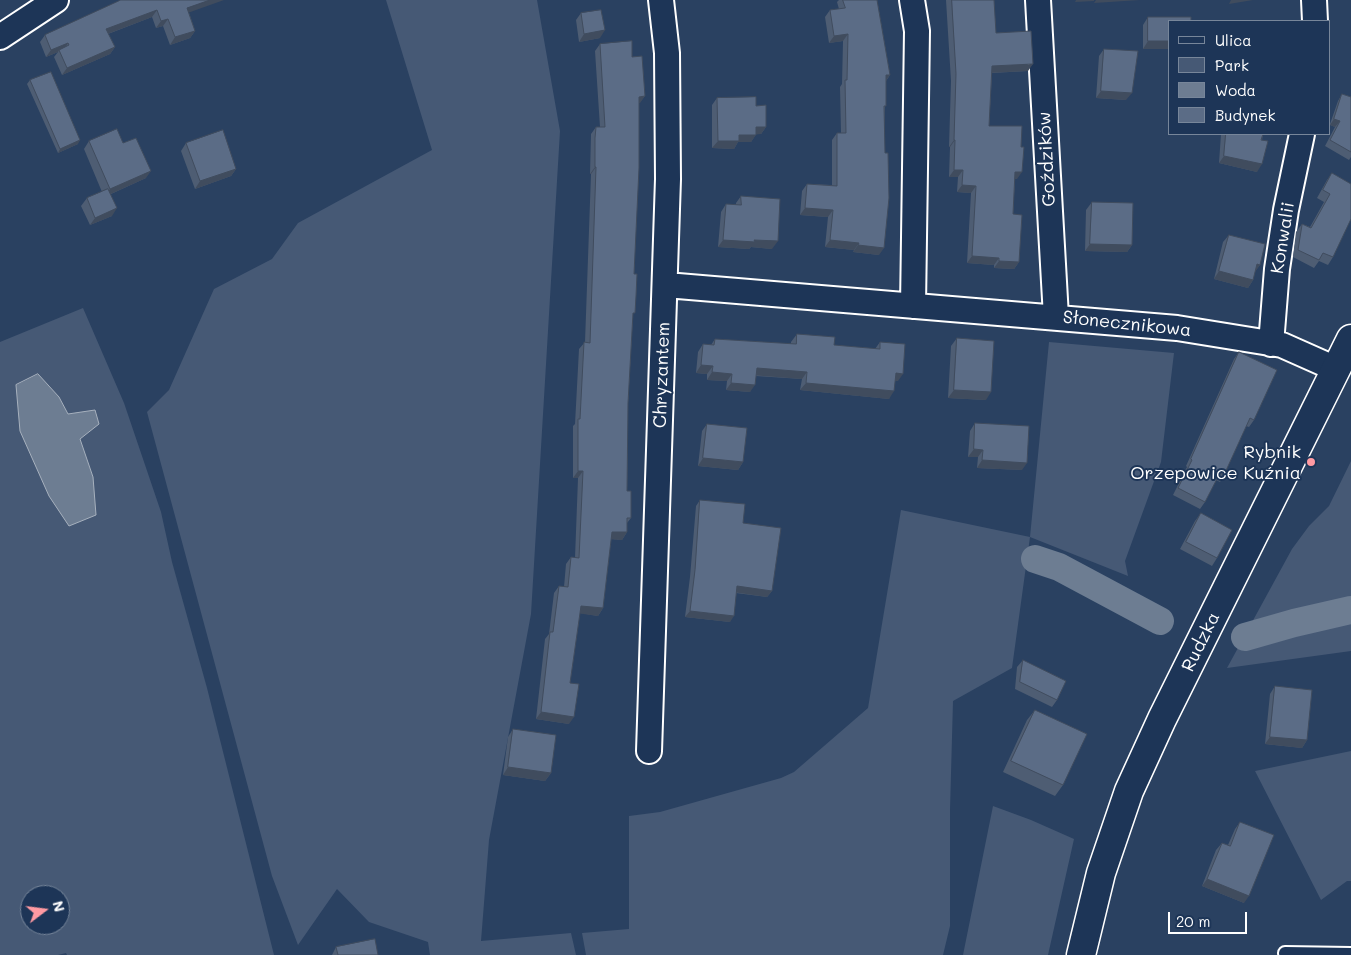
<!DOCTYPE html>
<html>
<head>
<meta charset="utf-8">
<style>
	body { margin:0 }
	#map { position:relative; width:1351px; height:955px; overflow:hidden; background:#2a4161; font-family:Mali,sans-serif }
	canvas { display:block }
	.legend { position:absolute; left:1168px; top:20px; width:162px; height:115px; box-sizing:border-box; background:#1d3557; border:1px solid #77869a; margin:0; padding:6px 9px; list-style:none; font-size:15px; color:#fff }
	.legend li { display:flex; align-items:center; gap:10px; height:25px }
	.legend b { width:25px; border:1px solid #77869a }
	.north { position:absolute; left:20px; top:885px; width:50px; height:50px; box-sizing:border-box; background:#1d3557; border:1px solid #77869a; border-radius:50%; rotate:75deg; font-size:14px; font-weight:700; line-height:20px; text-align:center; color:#fff }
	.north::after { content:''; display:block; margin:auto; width:18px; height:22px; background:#ff9aa2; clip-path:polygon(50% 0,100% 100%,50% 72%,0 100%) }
	.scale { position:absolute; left:1168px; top:912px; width:79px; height:22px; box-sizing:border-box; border:2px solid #fff; border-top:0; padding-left:6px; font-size:15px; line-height:18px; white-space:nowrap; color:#fff; -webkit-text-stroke:4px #1d3557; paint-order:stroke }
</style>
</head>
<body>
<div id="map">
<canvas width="1351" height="955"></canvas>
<ul class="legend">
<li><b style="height:6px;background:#1d3557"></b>Ulica</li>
<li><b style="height:14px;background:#465975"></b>Park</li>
<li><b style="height:14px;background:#6d7d92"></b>Woda</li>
<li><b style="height:14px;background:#5b6c86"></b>Budynek</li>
</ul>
<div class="north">N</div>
<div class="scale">20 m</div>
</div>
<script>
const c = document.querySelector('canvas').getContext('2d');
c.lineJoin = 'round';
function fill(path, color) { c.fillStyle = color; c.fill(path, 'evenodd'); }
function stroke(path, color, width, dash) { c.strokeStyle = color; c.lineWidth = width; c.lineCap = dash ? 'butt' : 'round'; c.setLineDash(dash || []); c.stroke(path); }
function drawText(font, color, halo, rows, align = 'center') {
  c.font = font + ' Mali,sans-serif'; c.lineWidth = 4; c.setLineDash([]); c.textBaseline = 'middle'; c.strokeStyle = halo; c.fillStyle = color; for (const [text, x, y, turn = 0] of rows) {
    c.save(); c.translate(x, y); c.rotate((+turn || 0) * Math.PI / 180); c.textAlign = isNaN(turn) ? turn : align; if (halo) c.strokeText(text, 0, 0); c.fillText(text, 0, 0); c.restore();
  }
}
const green = new Path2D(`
	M 386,0 L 537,0 L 560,131 L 531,614 L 489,840 L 481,941 L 571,933 L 576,955 L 430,955 L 428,942 L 369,922 L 337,889 L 298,945 L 272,876 L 147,412 L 169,390 L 214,289 L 272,259 L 298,223 L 432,150 Z
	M 83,308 L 124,403 L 161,512 L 172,562 L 207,688 L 274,955 L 67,955 L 66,953 L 58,955 L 0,955 L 0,342 ZM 59,397 L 68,414 L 95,411 L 80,439 L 93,477 ZM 30,895 L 60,895 L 60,925 L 30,925 Z
	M 1049,342 L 1174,353 L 1161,462 L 1125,561 L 1128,576 L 1030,537 L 1012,668 L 953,701 L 950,810 L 950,926 L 943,955 L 586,955 L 582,933 L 629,929 L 629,816 L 660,812 L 781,778 L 794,772 L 868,708 L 901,510 L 1030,537 Z
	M 1351,461 L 1351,651 L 1227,668 L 1292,549 L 1309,526 L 1329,506 Z
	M 1351,751 L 1351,881 L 1347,881 L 1321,900 L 1255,771 Z
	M 993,806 L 1031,820 L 1074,839 L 1048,955 L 963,955 Z`);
const water = new Path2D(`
	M 38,374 L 59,397 L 68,414 L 95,410 L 99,424 L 80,439 L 93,477 L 96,515 L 69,526 L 49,496 L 20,431 L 16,385 Z`);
const canal = new Path2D(`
	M 1035,559 L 1059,567 L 1160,621
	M 1245,637 L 1294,623 L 1351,610`);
const lane = new Path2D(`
	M 1285,953 L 1351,954`);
const street = new Path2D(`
	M 912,0 L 917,31 L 913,306
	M 1038,0 L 1056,317
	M 1314,0 L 1315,21
	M 0,37 L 56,0
	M 666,285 L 1177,328 L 1282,345 L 1336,369
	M 1271,344 L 1277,269 L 1286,210 L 1302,134
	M 649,751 L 668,179 L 667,53 L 661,0`);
const secondary = new Path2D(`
	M 1081,955 L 1101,873 L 1129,791 L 1162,719 L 1351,339`);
const wall = new Path2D(`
	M 121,0 L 189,13 L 195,31 L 190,38 L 170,45 L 163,26 L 156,28 L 152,17 L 108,34 L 115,47 L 110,54 L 62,75 L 54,57 L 58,52 L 46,57 L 40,42 L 45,35 Z
	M 839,0 L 877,0 L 890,75 L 886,81 L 879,255 L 853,252 L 854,250 L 825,247 L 828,217 L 800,215 L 802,191 L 807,184 L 832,185 L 832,140 L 837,133 L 841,133 L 840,87 L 842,84 L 843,41 L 829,43 L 825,17 L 830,10 L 839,9 L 837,2 Z
	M 946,0 L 994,0 L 996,33 L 1028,71 L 992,73 L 989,126 L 1017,179 L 1015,179 L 1013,214 L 1019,262 L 1014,269 L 994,268 L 994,265 L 967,263 L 971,193 L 957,192 L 958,177 L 949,177 L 950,147 L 949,147 L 951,81 Z
	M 581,13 L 600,38 L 579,42 L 576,20 Z
	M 1148,17 L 1170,21 L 1170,49 L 1143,49 L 1143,25 Z
	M 600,44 L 632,57 L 645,96 L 639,103 L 634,274 L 633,315 L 628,403 L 627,491 L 631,518 L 627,523 L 627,532 L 622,540 L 611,539 L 603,608 L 598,616 L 580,613 L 570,683 L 569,724 L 536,719 L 545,639 L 549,634 L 554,593 L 559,586 L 564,587 L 566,564 L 571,557 L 575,558 L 578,478 L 573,478 L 573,426 L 575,424 L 579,349 L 585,342 L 591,174 L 590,174 L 591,134 L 596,127 L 600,127 L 595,51 Z
	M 1104,49 L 1126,100 L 1096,98 L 1099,56 Z
	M 30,80 L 78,144 L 58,153 L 27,84 Z
	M 1342,94 L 1351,97 L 1351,157 L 1349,160 L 1325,146 L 1335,127 L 1330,125 L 1330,124 L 1338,101 Z
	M 717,98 L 756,106 L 766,127 L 761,134 L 756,134 L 751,142 L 738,142 L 734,149 L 712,148 L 712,105 Z
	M 1221,134 L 1263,134 L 1257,172 L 1219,163 Z
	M 89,141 L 123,143 L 146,178 L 111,194 L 112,216 L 90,225 L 81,206 L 87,198 L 102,192 L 84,149 Z
	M 186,143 L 236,169 L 231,176 L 195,189 L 181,151 Z
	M 1332,173 L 1333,257 L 1328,265 L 1319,261 L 1314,268 L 1293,257 L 1296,232 L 1302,224 L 1310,227 L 1324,202 L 1317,198 L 1327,180 Z
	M 741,196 L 772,249 L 751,247 L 749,249 L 718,247 L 721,212 L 726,204 L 736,205 L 736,203 Z
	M 1092,202 L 1132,245 L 1127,252 L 1085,251 L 1086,210 Z
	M 1229,235 L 1260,265 L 1255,271 L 1253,280 L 1248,288 L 1214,279 L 1223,242 Z
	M 797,334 L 834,345 L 875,349 L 880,342 L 898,381 L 895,381 L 889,399 L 800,390 L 802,379 L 756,376 L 750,392 L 726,390 L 727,381 L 707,380 L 707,374 L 696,373 L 698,352 L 703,344 L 711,345 L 715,339 L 791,344 L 791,342 Z
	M 957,338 L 986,400 L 948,398 L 951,346 Z
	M 1239,352 L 1254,420 L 1249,427 L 1246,426 L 1224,475 L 1220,482 L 1216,480 L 1205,502 L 1200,509 L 1173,495 L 1187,467 L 1186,466 L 1234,359 Z
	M 975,423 L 1022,470 L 977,468 L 978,457 L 968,457 L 970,431 Z
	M 707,424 L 743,462 L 738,470 L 698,466 L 702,431 Z
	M 700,500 L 743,523 L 772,591 L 767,597 L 736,593 L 730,622 L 685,617 L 690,577 L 696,506 Z
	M 1201,513 L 1217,558 L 1212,566 L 1180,549 L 1195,521 Z
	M 1023,660 L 1057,700 L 1052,707 L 1015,689 L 1017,667 Z
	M 1275,686 L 1307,740 L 1302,748 L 1265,744 L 1270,694 Z
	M 1035,710 L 1063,785 L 1055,796 L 1003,772 L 1027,720 Z
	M 513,729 L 551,773 L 545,781 L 503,775 L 508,737 Z
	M 1240,822 L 1244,903 L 1202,886 L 1216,850 L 1222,843 L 1228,845 L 1235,829 Z
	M 336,947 L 378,955 L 332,955 Z`);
const shadedWall = new Path2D(`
	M 210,0 L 224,0 L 182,15 L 187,8 Z
	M 1076,0 L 1094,0 L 1094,1 L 1075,2 Z
	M 1096,0 L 1140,0 L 1094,3 Z
	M 1231,0 L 1253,0 L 1229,4 Z
	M 157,10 L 152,17 L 102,36 L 106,29 Z
	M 168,19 L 163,26 L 156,28 L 161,21 Z
	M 605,30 L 600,38 L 579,42 L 584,34 Z
	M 195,31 L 190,38 L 170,45 L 175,37 Z
	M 848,34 L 843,41 L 829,43 L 834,36 Z
	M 1148,41 L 1170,41 L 1170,49 L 1143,49 Z
	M 68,43 L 64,50 L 59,50 L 58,52 L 46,57 L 51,50 Z
	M 115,47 L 110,54 L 62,75 L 67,68 Z
	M 1033,64 L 1028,71 L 987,73 L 992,66 Z
	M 886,75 L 890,75 L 885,82 Z
	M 1101,91 L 1132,93 L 1126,100 L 1096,98 Z
	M 645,96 L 640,103 L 634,104 L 639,97 Z
	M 1334,119 L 1340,121 L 1335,127 L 1330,125 Z
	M 756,127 L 766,127 L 761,134 L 751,135 Z
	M 739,135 L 756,135 L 751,142 L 738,142 L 734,149 L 712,148 L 718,141 Z
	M 80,140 L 78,144 L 58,153 L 60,149 Z
	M 954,140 L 955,140 L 950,147 L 949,147 Z
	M 1224,156 L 1262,164 L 1257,172 L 1219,163 Z
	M 595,167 L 596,167 L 591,174 L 590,174 Z
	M 236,169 L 231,176 L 195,189 L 200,181 Z
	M 954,170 L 963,170 L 958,177 L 949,177 Z
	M 151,171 L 146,178 L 104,197 L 110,189 Z
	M 1015,172 L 1022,172 L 1017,179 L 1010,179 Z
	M 962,185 L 976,186 L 971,193 L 957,192 Z
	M 117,208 L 112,216 L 90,225 L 95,218 Z
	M 805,208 L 833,210 L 828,217 L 800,215 Z
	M 723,240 L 754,240 L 778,241 L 772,249 L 751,247 L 749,249 L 718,247 Z
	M 830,240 L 859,243 L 854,250 L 825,247 Z
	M 1090,244 L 1132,245 L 1127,252 L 1085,251 Z
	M 858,245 L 884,248 L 879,255 L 853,252 Z
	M 972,256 L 999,258 L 994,265 L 967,263 Z
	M 999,261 L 1019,262 L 1014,269 L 994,268 Z
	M 1257,264 L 1260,265 L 1255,272 Z
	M 1219,271 L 1253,280 L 1248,288 L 1214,279 Z
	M 701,365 L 713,366 L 707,374 L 696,373 Z
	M 757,368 L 807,372 L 802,379 L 751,375 Z
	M 712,372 L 732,374 L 727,381 L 707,380 Z
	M 896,373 L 903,374 L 898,381 L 891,381 Z
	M 731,383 L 755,385 L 750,392 L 726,390 Z
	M 806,383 L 894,391 L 889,399 L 800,390 Z
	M 954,390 L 991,392 L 986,400 L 948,398 Z
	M 974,449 L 983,450 L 978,457 L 968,457 Z
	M 703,458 L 743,462 L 738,470 L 698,466 Z
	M 982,460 L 1027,463 L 1022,470 L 977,468 Z
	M 578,471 L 583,471 L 578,478 L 573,478 Z
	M 612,532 L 627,532 L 622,540 L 607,539 Z
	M 737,586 L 772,591 L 767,597 L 733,592 Z
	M 581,606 L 603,608 L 598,616 L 576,613 Z
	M 690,611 L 734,616 L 730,622 L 685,617 Z
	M 541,712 L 574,717 L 569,724 L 536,719 Z
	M 1270,737 L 1307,740 L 1302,748 L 1265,744 Z
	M 508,767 L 551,773 L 545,781 L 503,775 Z
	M 1207,879 L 1249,896 L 1244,903 L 1202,886 Z`);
const building = new Path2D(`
	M 121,0 L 210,0 L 187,8 L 195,31 L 175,37 L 168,19 L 161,21 L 157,10 L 106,29 L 115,47 L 67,68 L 59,50 L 69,45 L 68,43 L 51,50 L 45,35 Z
	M 843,0 L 877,0 L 890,75 L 886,75 L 886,106 L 884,106 L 885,153 L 888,153 L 889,198 L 884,248 L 858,245 L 859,243 L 830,240 L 833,210 L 805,208 L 807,184 L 837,186 L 837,133 L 846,133 L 845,80 L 847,80 L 848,34 L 834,36 L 830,10 L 845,8 Z
	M 952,0 L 994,0 L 996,33 L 1031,31 L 1033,64 L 992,66 L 989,126 L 1022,126 L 1021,147 L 1024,147 L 1022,172 L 1015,172 L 1013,214 L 1022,215 L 1019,262 L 999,261 L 999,258 L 972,256 L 976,186 L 962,185 L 963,170 L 954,170 L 955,140 L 954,140 L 956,74 Z
	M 601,10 L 605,30 L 584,34 L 581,13 Z
	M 1148,17 L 1191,17 L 1191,21 L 1170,21 L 1170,41 L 1148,41 Z
	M 632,41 L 632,57 L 642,56 L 645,96 L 639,97 L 639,168 L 634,274 L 637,274 L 636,296 L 635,313 L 633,313 L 628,403 L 627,491 L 631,491 L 631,518 L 627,518 L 627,532 L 612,532 L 603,608 L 581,606 L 570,683 L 579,684 L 574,717 L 541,712 L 550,632 L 553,632 L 559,586 L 568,587 L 571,557 L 579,558 L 583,471 L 578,471 L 578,419 L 580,419 L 584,342 L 590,343 L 596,167 L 595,167 L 595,138 L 596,127 L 605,127 L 600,44 Z
	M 1104,49 L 1138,51 L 1132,93 L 1101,91 Z
	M 51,72 L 80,140 L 60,149 L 30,80 Z
	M 1342,94 L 1351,97 L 1351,152 L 1330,140 L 1340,121 L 1334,119 Z
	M 756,97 L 756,106 L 766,105 L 766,127 L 756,127 L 756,135 L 739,135 L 739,141 L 718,141 L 717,98 Z
	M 117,129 L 123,143 L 136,138 L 151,171 L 110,189 L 89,141 Z
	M 223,130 L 236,169 L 200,181 L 186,143 Z
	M 1226,134 L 1263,134 L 1261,140 L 1268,141 L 1262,164 L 1224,156 Z
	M 1332,173 L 1351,184 L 1351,219 L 1333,257 L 1323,253 L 1319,260 L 1298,250 L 1302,225 L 1302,224 L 1311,228 L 1330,194 L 1323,190 Z
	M 108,189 L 117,208 L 95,218 L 87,198 Z
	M 741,196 L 780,199 L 778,241 L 754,240 L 755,242 L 723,240 L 726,204 L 741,205 Z
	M 1092,202 L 1133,203 L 1132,245 L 1090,244 Z
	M 1229,235 L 1265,244 L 1260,265 L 1257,264 L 1253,280 L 1219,271 Z
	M 797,334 L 835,337 L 834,345 L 880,349 L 880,342 L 905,344 L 903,374 L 896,373 L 894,391 L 806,383 L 807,372 L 757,368 L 755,385 L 731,383 L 732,374 L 712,372 L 713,366 L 701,365 L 703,344 L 714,345 L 715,339 L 796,344 Z
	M 957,338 L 994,341 L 991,392 L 954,390 Z
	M 1239,352 L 1277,370 L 1254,420 L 1250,418 L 1224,475 L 1220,473 L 1205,502 L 1178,488 L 1192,460 L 1191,459 Z
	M 975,423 L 1029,426 L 1027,463 L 982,460 L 983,450 L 974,449 Z
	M 707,424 L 747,428 L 743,462 L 703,458 Z
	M 700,500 L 745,504 L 743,523 L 781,528 L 772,591 L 737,586 L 734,616 L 690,611 L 695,570 Z
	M 1201,513 L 1232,530 L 1217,558 L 1186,542 Z
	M 1023,660 L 1066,681 L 1057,700 L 1020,682 Z
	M 1275,686 L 1312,690 L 1307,740 L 1270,737 Z
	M 1035,710 L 1087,734 L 1063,785 L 1011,761 Z
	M 513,729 L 556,735 L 551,773 L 508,767 Z
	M 1240,822 L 1274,835 L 1249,896 L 1207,879 L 1222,843 L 1230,846 Z
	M 375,939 L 378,955 L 338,955 L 336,947 Z`);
const markers = [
	[1311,462,5,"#ff9aa2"]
];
const streetNames = [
	["Goździków",1047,159,-93],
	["Konwalii",1283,238,-81],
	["Słonecznikowa",1127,324,6],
	["Chryzantem",662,375,-88],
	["Rudzka",1201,642,-64]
];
const poiNames = [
	["Rybnik",1301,452],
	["Orzepowice Kuźnia",1301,473]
];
fill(green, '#465975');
fill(water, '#6d7d92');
stroke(water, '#a7b1be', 1);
stroke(canal, '#6d7d92', 28);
stroke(lane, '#fff', 16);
stroke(street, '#fff', 28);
stroke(secondary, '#fff', 31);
stroke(lane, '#1d3557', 12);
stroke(street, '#1d3557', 24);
stroke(secondary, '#1d3557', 28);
fill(wall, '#4e5d73');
fill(shadedWall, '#404c5e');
fill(building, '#5b6c86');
stroke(building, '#404c5e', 1);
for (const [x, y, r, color] of markers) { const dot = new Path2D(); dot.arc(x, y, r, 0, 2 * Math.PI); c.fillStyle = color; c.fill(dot); stroke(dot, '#1d3557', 2); }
drawText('18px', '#fff', '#1d3557', streetNames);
drawText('18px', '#fff', '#1d3557', poiNames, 'right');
</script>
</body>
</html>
